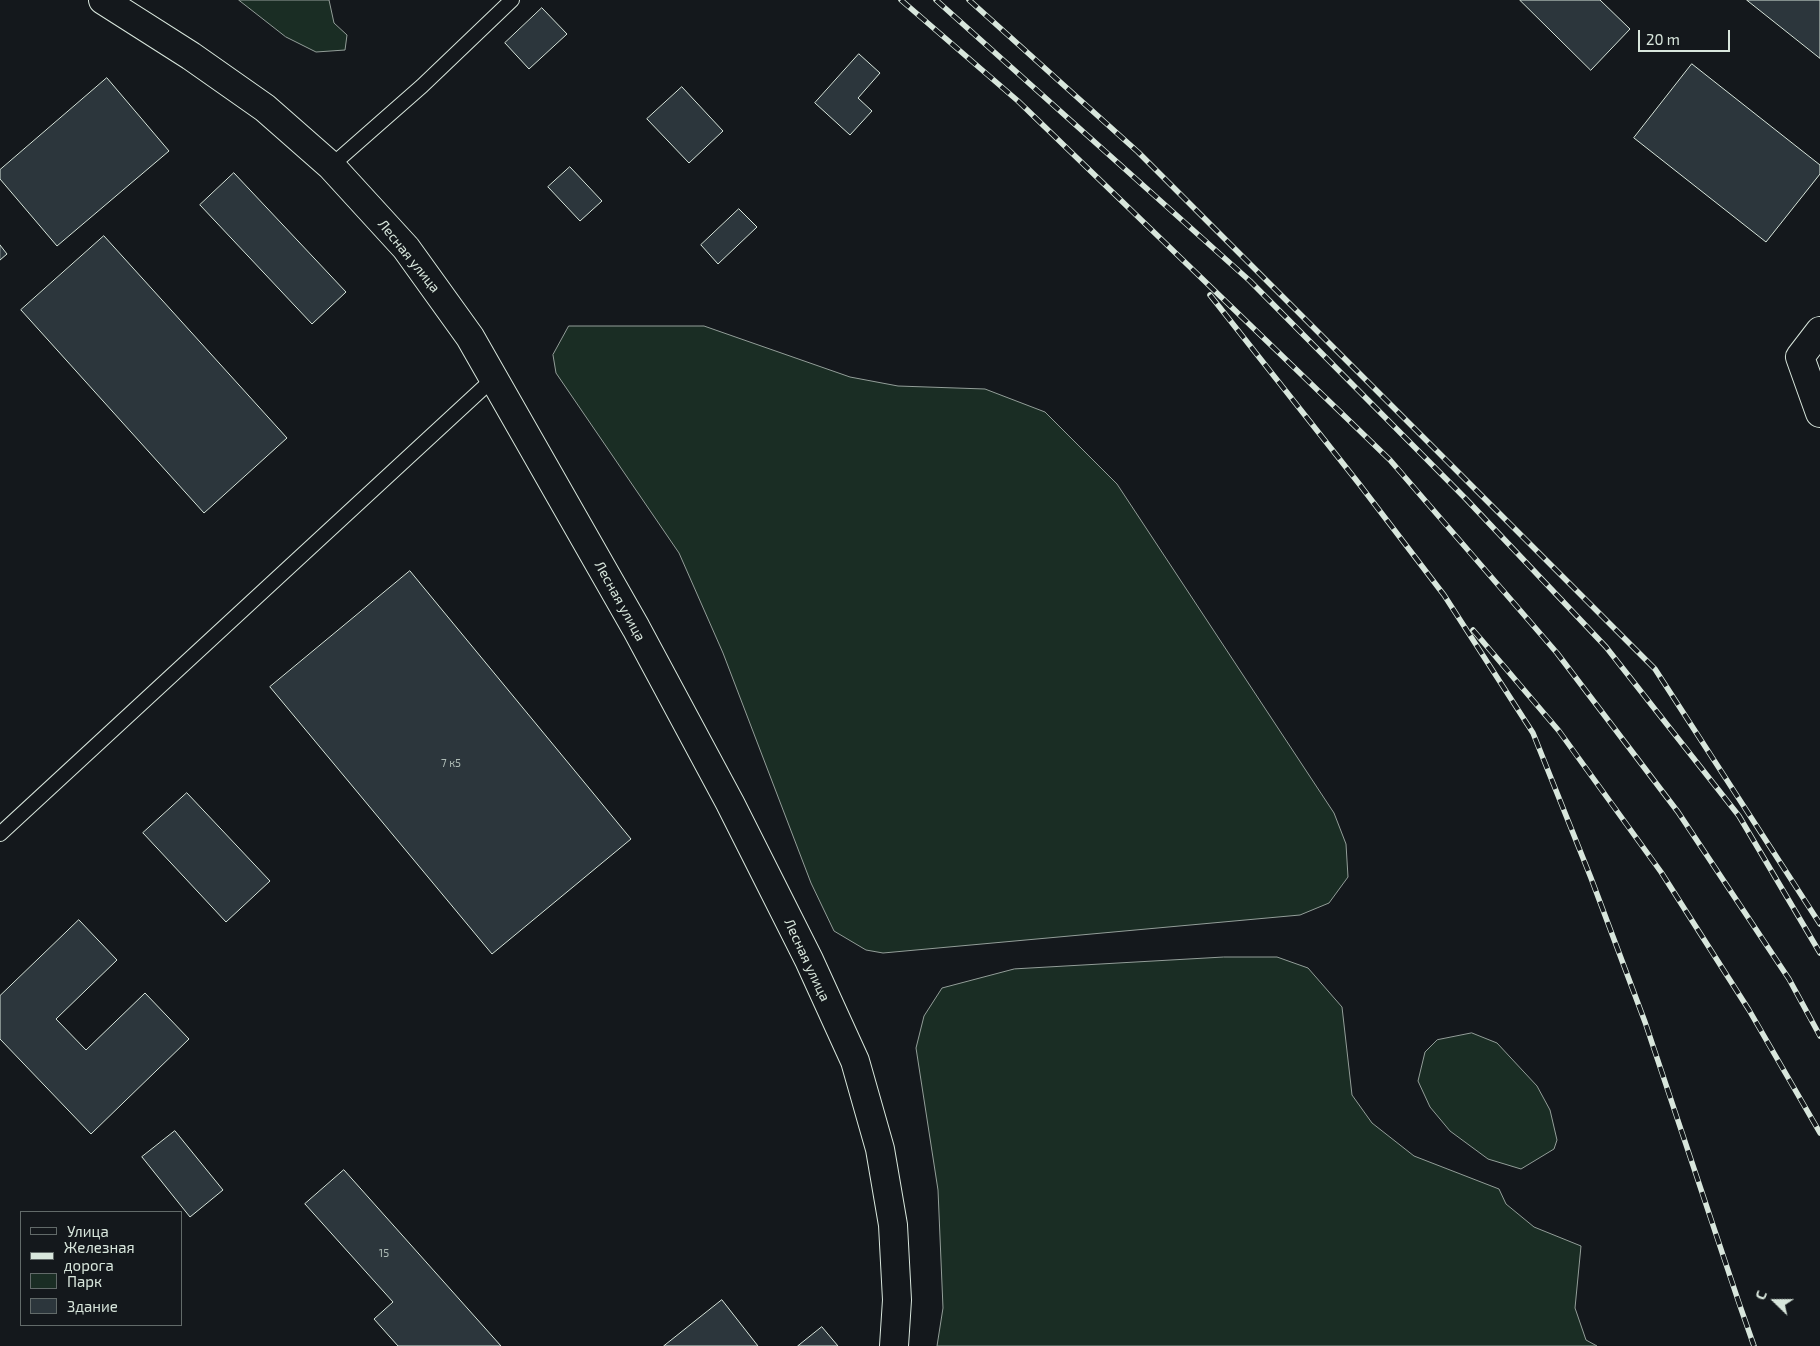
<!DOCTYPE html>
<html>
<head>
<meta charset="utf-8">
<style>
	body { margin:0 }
	#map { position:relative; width:1820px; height:1346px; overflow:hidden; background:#14181c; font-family:"Exo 2",sans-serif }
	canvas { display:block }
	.legend { position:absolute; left:20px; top:1211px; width:162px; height:115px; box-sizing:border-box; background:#14181c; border:1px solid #626a69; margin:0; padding:6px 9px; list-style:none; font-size:15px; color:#d8e6dc }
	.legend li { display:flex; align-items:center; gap:10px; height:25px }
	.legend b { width:25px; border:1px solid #626a69 }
	.north { position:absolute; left:1750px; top:1276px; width:50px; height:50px; -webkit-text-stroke:4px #14181c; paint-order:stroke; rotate:292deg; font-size:14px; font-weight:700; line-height:20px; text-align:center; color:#d8e6dc }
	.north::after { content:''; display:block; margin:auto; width:18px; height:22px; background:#d8e6dc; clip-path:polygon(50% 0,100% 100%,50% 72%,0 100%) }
	.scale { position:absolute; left:1638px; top:30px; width:92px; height:22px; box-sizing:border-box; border:2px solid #d8e6dc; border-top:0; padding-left:6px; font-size:15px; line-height:18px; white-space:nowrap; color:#d8e6dc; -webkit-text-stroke:4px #14181c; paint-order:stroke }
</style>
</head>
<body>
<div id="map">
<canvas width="1820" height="1346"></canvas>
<ul class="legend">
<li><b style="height:6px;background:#14181c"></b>Улица</li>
<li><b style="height:6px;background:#d8e6dc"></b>Железная дорога</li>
<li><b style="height:14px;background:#1a2d24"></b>Парк</li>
<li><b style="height:14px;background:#2c363c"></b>Здание</li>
</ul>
<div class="north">С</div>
<div class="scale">20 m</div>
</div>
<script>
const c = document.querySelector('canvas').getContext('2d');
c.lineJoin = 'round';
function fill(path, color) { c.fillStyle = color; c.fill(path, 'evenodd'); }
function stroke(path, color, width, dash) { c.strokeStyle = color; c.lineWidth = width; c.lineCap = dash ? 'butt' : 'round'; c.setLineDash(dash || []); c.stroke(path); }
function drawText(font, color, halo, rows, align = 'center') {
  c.font = font + ' "Exo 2",sans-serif'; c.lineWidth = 4; c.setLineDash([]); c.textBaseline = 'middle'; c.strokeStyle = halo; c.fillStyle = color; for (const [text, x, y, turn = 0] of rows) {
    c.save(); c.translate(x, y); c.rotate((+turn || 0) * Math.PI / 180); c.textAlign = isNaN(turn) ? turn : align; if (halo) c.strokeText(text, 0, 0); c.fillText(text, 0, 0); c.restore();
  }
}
const green = new Path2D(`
	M 239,0 L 329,0 L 334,23 L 347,35 L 345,50 L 316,52 L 286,37 Z
	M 569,326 L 704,326 L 850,377 L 898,386 L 985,389 L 1045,412 L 1117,484 L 1334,813 L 1346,844 L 1348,877 L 1329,903 L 1300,915 L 883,953 L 866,950 L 834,931 L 811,883 L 723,653 L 679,553 L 556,373 L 553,355 Z
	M 1224,957 L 1277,957 L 1308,968 L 1342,1007 L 1352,1095 L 1372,1123 L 1414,1156 L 1499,1189 L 1506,1204 L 1534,1227 L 1581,1246 L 1575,1308 L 1586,1340 L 1597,1346 L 937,1346 L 943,1308 L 938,1190 L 916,1048 L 924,1016 L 942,988 L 1014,969 Z
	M 1472,1033 L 1497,1043 L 1537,1086 L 1550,1110 L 1557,1140 L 1554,1149 L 1521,1169 L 1488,1159 L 1450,1131 L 1430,1107 L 1418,1081 L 1425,1052 L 1437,1040 Z`);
const building = new Path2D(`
	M 1520,0 L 1600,0 L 1630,29 L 1591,70 Z
	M 1747,0 L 1820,0 L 1820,58 Z
	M 542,8 L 567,34 L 529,69 L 505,43 Z
	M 859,54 L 880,73 L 858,98 L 872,111 L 850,135 L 815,103 Z
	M 1692,64 L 1820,165 L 1820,174 L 1766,242 L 1634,138 Z
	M 107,78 L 169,151 L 57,246 L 0,179 L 0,170 Z
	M 682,87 L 723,131 L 689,163 L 647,119 Z
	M 570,167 L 602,201 L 580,221 L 548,187 Z
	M 234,173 L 346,292 L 312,324 L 200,205 Z
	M 739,209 L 757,227 L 718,264 L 701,245 Z
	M 104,236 L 287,438 L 204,513 L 21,310 Z
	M 0,245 L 7,254 L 0,260 Z
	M 410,571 L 631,839 L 492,954 L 270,687 Z
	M 187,793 L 270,881 L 226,922 L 143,833 Z
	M 79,920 L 117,960 L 56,1019 L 86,1050 L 145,993 L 189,1039 L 91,1134 L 0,1039 L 0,996 Z
	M 175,1131 L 223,1190 L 190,1217 L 142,1157 Z
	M 344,1170 L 501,1346 L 398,1346 L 374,1319 L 393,1302 L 305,1204 Z
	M 722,1300 L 758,1346 L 664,1346 Z
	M 822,1327 L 838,1346 L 798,1346 Z`);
const service = new Path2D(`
	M 331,166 L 422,86 L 512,0
	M 0,834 L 494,378`);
const minor = new Path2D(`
	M 1820,331 L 1800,357 L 1820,413`);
const tertiary = new Path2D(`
	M 103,0 L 191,56 L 265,108 L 331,166 L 406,248 L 470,337 L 636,628 L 730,803 L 809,960 L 855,1061 L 880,1149 L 893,1225 L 897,1300 L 894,1346`);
const rail = new Path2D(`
	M 901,0 L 1018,101 L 1390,460 L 1557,653 L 1678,812 L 1789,979 L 1820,1036
	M 936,0 L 1250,281 L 1466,499 L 1606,647 L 1739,816 L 1820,953
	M 969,0 L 1138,152 L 1655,669 L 1820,924
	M 1210,295 L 1360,485 L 1444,595 L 1533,733 L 1591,878 L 1645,1022 L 1739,1303 L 1754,1346
	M 1473,630 L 1559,731 L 1661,872 L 1749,1010 L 1820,1133`);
const numberNames = [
	["7 к5",451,763],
	["15",384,1253]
];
const streetNames = [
	["Лесная улица",409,256,51],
	["Лесная улица",620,601,61],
	["Лесная улица",807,960,65]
];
fill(green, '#1a2d24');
stroke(green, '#939e99', 1);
fill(building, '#2c363c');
stroke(building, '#d8e6dc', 1);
stroke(service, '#d8e6dc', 16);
stroke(minor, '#d8e6dc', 30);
stroke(tertiary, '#d8e6dc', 30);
stroke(service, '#14181c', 14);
stroke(minor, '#14181c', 28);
stroke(tertiary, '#14181c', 28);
stroke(rail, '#d8e6dc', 5.5);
stroke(rail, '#14181c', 4, [11]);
drawText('11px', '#adbab4', null, numberNames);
drawText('14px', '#d8e6dc', '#14181c', streetNames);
</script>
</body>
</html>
